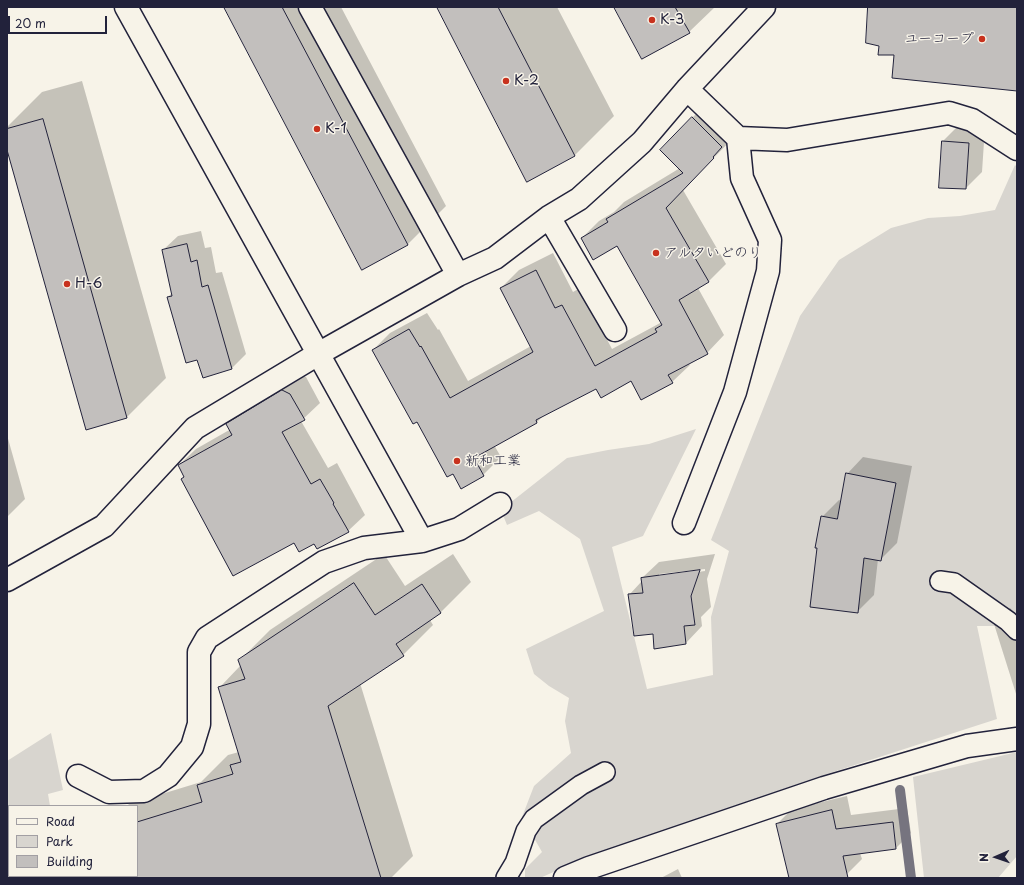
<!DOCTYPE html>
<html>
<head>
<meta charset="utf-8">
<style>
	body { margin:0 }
	#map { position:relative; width:1024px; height:885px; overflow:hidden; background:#f7f3e8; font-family:"Playpen Sans",sans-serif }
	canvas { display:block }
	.frame { position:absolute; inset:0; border:8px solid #22223b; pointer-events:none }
	.legend { position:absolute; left:8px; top:805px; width:130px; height:72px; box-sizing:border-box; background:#f7f3e8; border:1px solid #a29fa3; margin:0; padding:5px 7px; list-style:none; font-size:12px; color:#22223b }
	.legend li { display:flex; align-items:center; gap:8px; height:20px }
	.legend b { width:20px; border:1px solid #a29fa3 }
	.north { position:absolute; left:976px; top:837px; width:40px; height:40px; -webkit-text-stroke:3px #f7f3e8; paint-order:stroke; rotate:268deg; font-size:11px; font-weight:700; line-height:16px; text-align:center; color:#22223b }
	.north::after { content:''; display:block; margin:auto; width:14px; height:18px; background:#22223b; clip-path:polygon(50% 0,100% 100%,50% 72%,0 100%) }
	.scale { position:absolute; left:8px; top:16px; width:99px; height:18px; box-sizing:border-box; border:2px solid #22223b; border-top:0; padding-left:5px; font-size:12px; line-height:14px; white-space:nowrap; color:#22223b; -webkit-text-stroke:3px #f7f3e8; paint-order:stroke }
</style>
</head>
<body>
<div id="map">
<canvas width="1024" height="885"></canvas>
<div class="frame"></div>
<ul class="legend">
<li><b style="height:5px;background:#f7f3e8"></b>Road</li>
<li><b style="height:11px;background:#d8d5cf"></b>Park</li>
<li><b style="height:11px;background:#c2bfbd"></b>Building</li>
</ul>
<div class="north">N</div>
<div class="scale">20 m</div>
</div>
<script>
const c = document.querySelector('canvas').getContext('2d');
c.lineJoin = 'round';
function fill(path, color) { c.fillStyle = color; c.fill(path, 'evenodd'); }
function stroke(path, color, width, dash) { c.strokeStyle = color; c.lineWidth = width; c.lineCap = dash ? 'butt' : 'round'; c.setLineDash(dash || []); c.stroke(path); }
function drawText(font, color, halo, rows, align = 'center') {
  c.font = font + ' "Playpen Sans","Klee One",sans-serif'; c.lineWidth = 3; c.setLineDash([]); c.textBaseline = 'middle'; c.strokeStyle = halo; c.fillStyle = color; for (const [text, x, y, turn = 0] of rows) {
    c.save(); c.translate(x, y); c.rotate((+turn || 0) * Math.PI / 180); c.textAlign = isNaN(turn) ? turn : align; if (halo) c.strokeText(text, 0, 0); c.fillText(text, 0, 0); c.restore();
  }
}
const green = new Path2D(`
	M 1015,165 L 1017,167 L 1017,626 L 977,626 L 997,719 L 824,775 L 585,858 L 540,878 L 525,878 L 525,869 L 542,852 L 522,817 L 534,786 L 571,753 L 565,721 L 569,698 L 549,686 L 534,674 L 526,649 L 604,611 L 580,539 L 539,511 L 507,525 L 501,510 L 567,458 L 608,450 L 649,444 L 696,429 L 643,536 L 612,547 L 647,689 L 713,675 L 711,617 L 729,551 L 711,540 L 800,316 L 839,260 L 891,228 L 928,218 L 960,216 L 995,210 Z
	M 51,733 L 63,790 L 48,794 L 50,806 L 9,806 L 9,876 L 23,876 L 23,878 L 7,878 L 7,761 Z
	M 1017,752 L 1017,856 L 998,878 L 924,878 L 913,777 Z`);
const shadow = new Path2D(`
	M 235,7 L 341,7 L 446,206 L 407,245 Z
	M 438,7 L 557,7 L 614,116 L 575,155 L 527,180 Z
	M 615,7 L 715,7 L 689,32 Z
	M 82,81 L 166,378 L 127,417 L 87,429 L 7,146 L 7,127 L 42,92 Z
	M 710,100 L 731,140 L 683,190 L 726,264 L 709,281 L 698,288 L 724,335 L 707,353 L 688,363 L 690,365 L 672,382 L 631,380 L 597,387 L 544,415 L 537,422 L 494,445 L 501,457 L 483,475 L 462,487 L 373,350 L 390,333 L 427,313 L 438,330 L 439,329 L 468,381 L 531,346 L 501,288 L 519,270 L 553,253 L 573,292 L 580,288 L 612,349 L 662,322 L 617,245 L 582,238 L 599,221 L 614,212 L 624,202 L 680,168 L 692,118 Z
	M 959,125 L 985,127 L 982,172 L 966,188 L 943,141 Z
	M 201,231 L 205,248 L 211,247 L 216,273 L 222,272 L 246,354 L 232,368 L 198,359 L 168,297 L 172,293 L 163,250 L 178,236 Z
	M 299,374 L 306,377 L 320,403 L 301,421 L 328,468 L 337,463 L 365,515 L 348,531 L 315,543 L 295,541 L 182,479 L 185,476 L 179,465 L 196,449 L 231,429 L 227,424 L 244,407 Z
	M 7,435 L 25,499 L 7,517 Z
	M 863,457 L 912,466 L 897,543 L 880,560 L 878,559 L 874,595 L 857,612 L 822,517 L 839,500 L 841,501 L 847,474 Z
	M 384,554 L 405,586 L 453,554 L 471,582 L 441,612 L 430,620 L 433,625 L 403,655 L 360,683 L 413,856 L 391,878 L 86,878 L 85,876 L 137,876 L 137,806 L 127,806 L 129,804 L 201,782 L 228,755 L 239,752 L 220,687 L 241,665 L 240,660 L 270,630 Z
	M 715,554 L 707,579 L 711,607 L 701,617 L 702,626 L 686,643 L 655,647 L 654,633 L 629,595 L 642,581 L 642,578 L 659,562 ZM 705,569 L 705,571 L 659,577 L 659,574 Z
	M 1010,608 L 1017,615 L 1017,697 L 994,624 Z
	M 847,796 L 851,815 L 907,808 L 911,833 L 896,848 L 860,853 L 862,859 L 847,874 L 831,878 L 790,878 L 777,824 L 792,809 Z
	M 678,869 L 682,878 L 661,878 Z`);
const stream = new Path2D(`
	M 900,790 L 911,878`);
const building = new Path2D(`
	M 224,7 L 282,7 L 408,245 L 362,270 Z
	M 437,7 L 498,7 L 575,156 L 527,182 Z
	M 614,7 L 675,7 L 690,33 L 642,59 Z
	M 868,7 L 1017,7 L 1017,91 L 892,78 L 894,55 L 878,55 L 879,46 L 866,43 Z
	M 692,117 L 722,147 L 713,157 L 714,158 L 666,208 L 709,282 L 679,300 L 708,354 L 668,375 L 673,383 L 641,400 L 631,381 L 601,398 L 596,389 L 536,420 L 537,423 L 474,458 L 484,476 L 461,489 L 453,474 L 447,477 L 417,422 L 413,424 L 372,350 L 409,329 L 420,347 L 421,346 L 450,398 L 533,352 L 500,288 L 536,270 L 555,308 L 562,305 L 595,366 L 657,332 L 655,329 L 662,325 L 617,246 L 593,260 L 581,238 L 608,222 L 606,219 L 683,173 L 660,150 Z
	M 43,119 L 127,418 L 86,430 L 7,150 L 7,129 Z
	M 942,141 L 969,143 L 966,189 L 939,188 Z
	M 187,244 L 191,262 L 197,260 L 202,287 L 208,285 L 232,369 L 203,378 L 197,360 L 186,363 L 167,297 L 172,296 L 162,250 Z
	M 282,390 L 290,394 L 305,420 L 282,432 L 311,484 L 320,479 L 334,503 L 333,504 L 349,532 L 317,549 L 314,544 L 299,552 L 294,543 L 233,576 L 181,479 L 184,477 L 178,465 L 232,435 L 226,424 Z
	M 846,473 L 896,483 L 881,561 L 864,558 L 858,613 L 810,607 L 817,548 L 815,548 L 821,516 L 837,519 Z
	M 700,570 L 691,596 L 695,625 L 684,626 L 686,644 L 654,649 L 653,634 L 634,636 L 628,594 L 643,593 L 641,578 Z
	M 354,583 L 375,615 L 422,584 L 441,613 L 396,644 L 404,656 L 328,706 L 381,878 L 137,878 L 137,822 L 202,802 L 197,785 L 233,774 L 230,765 L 241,762 L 218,687 L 245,679 L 238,660 Z
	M 832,810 L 836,829 L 893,822 L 896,849 L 843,856 L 848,878 L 789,878 L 776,824 Z`);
const service = new Path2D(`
	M 940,581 L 954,583 L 1008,621 L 1017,630
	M 506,878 L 515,863 L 526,831 L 534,819 L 581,785 L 605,772`);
const minor = new Path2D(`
	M 126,7 L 422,541
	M 310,7 L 458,275
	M 687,89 L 738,138 L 787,140 L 949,113 L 972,120 L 1017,149
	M 549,217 L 615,330
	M 684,523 L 735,392 L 768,271 L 770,240 L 742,178 L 738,138
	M 7,580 L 104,526 L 195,428 L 318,354 L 458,275 L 495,258 L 549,217 L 579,199 L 642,142 L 687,89 L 764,7
	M 78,776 L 109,792 L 144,791 L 168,776 L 192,747 L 199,724 L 199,652 L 207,638 L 324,562 L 364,548 L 422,541 L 459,529 L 500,504
	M 565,878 L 589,868 L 824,788 L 967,746 L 1017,739`);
const markers = [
	[652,20,4,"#c8321e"],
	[982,39,4,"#c8321e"],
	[506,81,4,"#c8321e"],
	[317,129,4,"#c8321e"],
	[656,253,4,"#c8321e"],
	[67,284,4,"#c8321e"],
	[457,461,4,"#c8321e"]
];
const poiNames = [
	["K-3",660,20],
	["ユーコープ",974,39,"right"],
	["K-2",514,81],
	["K-1",325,129],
	["アルタいどのり",664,253],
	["H-6",75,284],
	["新和工業",465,461]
];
fill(green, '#d8d5cf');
fill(shadow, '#0003');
stroke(stream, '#76747f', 10);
fill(building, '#c2bfbd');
stroke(building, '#22223b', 1);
stroke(service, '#22223b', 22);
stroke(minor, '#22223b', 25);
stroke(service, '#f7f3e8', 19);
stroke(minor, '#f7f3e8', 22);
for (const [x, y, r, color] of markers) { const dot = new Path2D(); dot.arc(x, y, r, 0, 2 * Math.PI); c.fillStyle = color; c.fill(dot); stroke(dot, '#f7f3e8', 1.5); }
drawText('14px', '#22223b', '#f7f3e8', poiNames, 'left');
</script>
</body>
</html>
